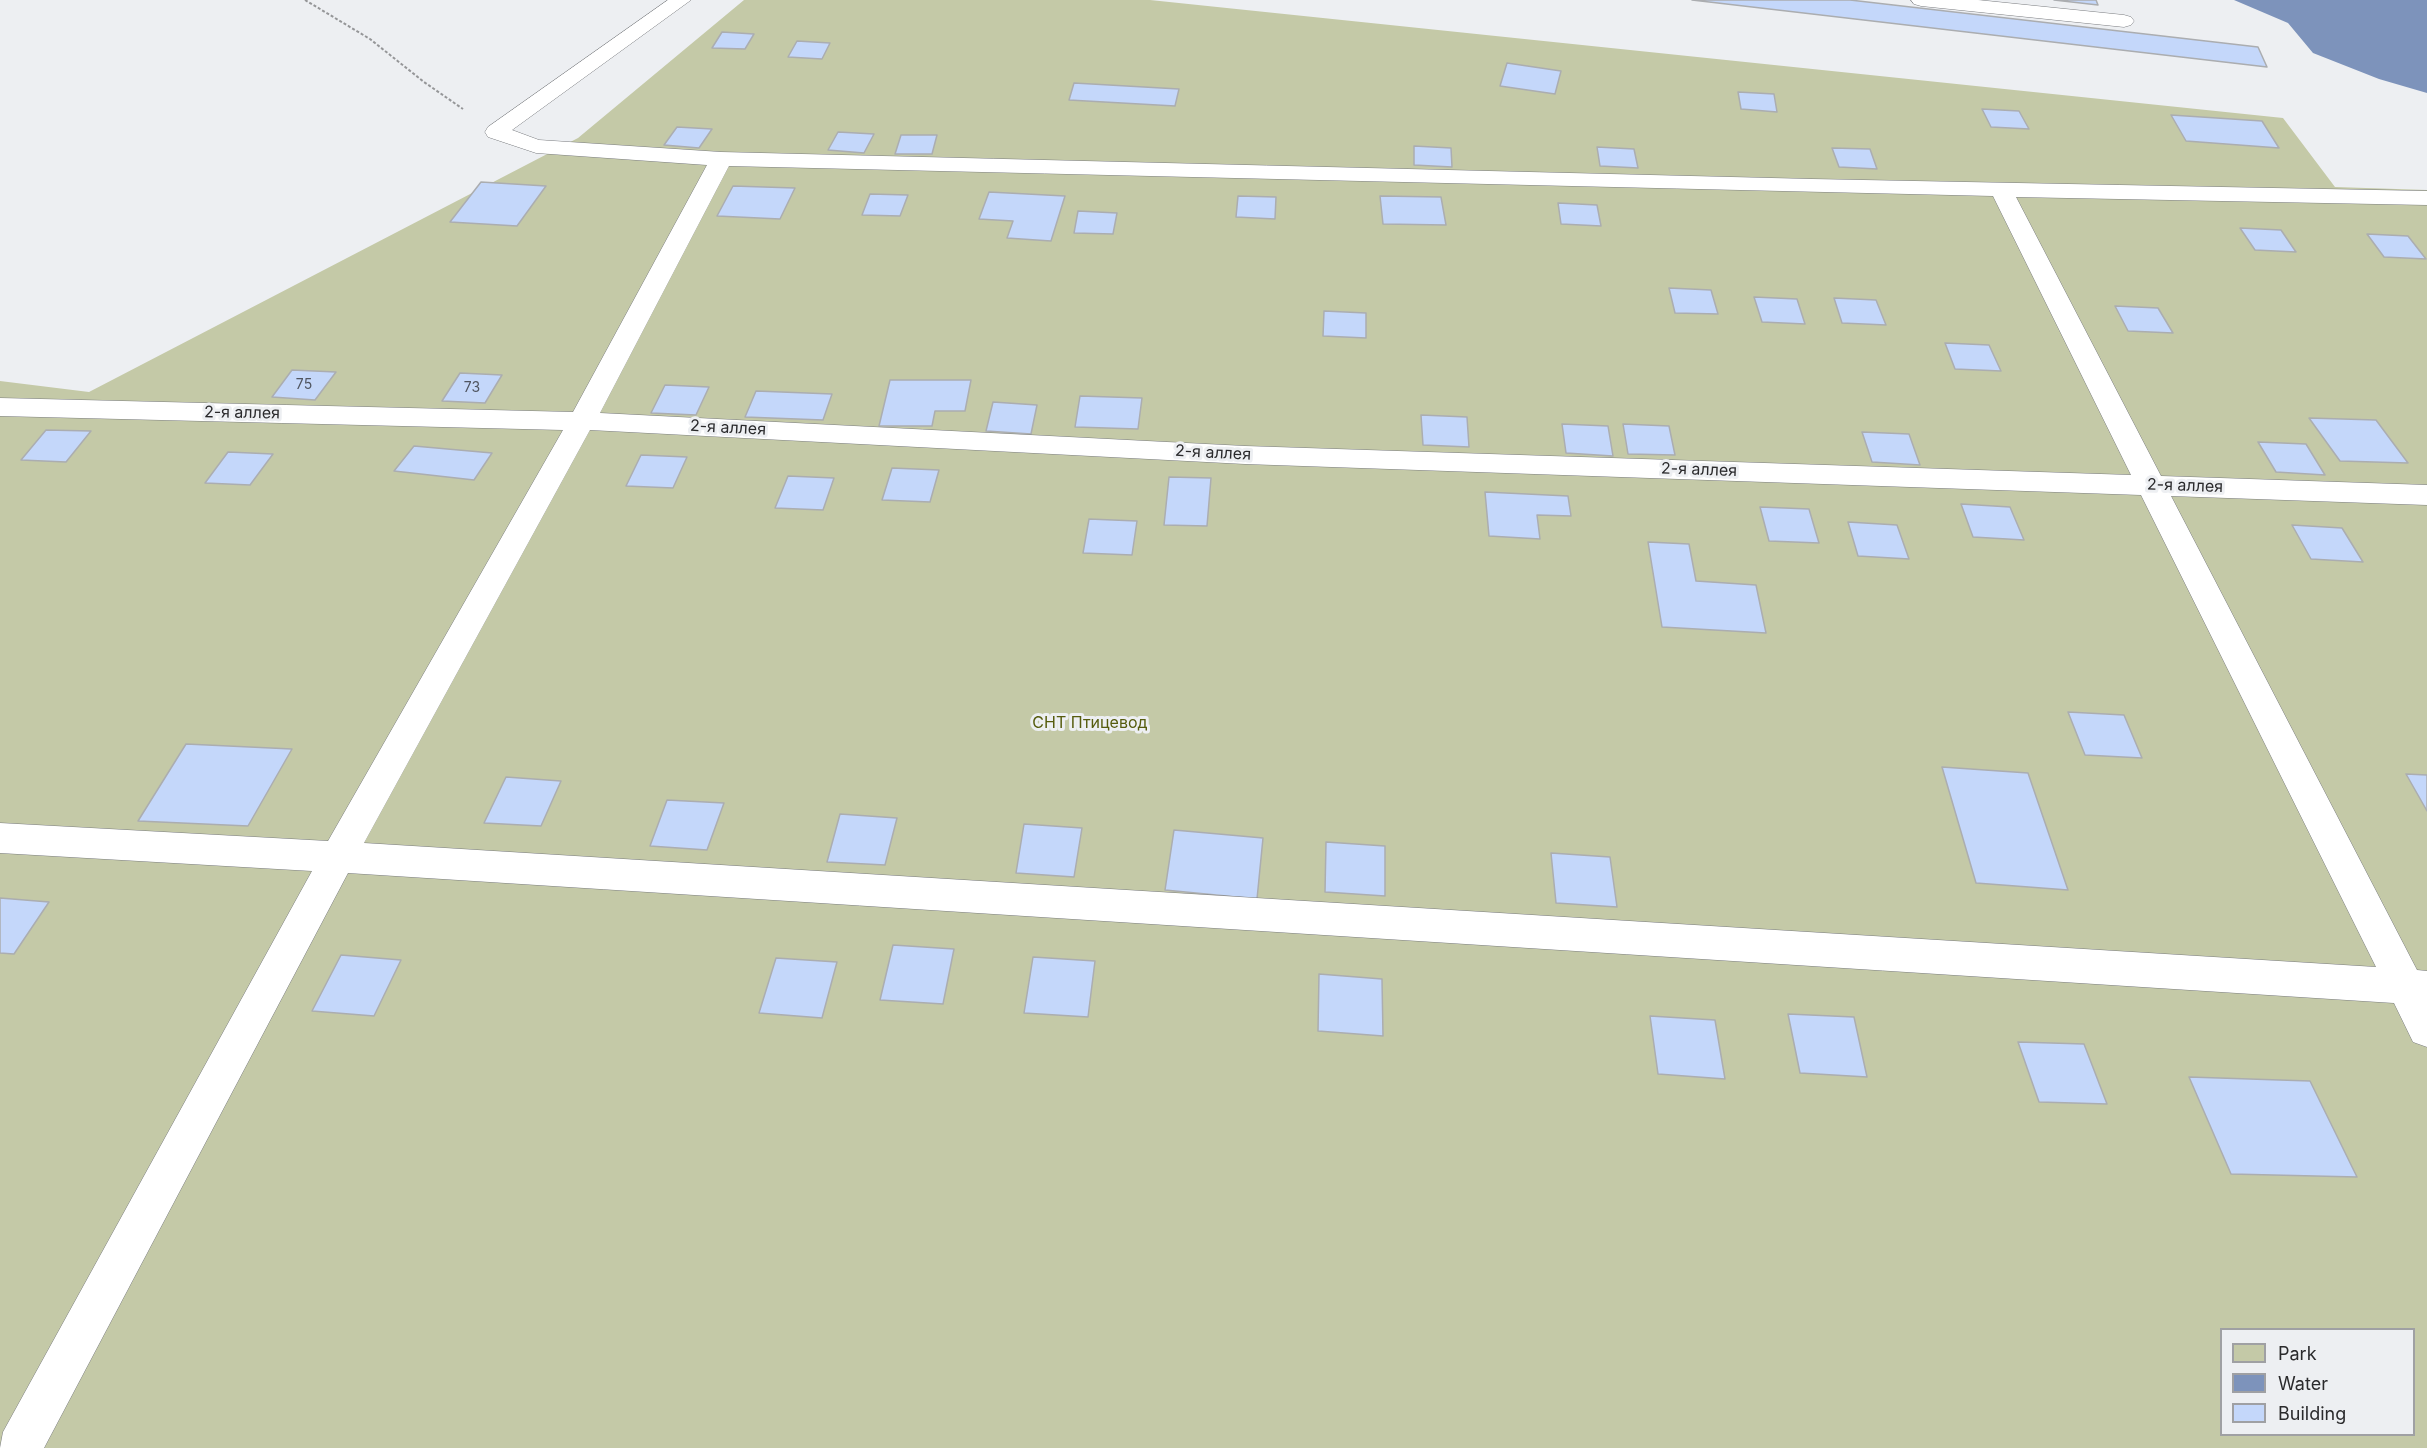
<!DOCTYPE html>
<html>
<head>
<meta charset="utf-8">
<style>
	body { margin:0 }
	#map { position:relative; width:2427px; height:1448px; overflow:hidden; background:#edeff2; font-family:Inter,sans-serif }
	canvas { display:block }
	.legend { position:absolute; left:2220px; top:1328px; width:195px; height:108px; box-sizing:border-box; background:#edeff2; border:2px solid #9fa0a3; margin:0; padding:8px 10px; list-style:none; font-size:18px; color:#2a2a2c }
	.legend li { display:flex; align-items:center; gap:12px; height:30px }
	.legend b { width:30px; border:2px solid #9fa0a3 }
</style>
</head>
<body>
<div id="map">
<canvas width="2427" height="1448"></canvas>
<ul class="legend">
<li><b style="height:16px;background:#c4c9a7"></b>Park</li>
<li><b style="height:16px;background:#7d93bb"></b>Water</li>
<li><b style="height:16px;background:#c4d7fa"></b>Building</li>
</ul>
</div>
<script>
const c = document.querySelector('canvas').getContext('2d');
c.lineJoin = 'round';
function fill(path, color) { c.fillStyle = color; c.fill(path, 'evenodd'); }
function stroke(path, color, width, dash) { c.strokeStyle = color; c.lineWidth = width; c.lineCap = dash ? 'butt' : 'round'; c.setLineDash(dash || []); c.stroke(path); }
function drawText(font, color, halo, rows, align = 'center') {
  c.font = font + ' Inter,sans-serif'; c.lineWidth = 6; c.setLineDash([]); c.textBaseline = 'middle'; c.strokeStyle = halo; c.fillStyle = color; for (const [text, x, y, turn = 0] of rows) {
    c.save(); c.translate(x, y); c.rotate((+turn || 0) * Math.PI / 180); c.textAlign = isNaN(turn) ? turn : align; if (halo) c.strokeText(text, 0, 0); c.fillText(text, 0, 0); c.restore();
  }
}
const green = new Path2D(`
	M 744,0 L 1150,0 L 2283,118 L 2335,187 L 2427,190 L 2427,1448 L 0,1448 L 0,381 L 89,392 L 578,138 ZM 2222,1330 L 2414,1330 L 2414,1434 L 2222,1434 Z`);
const water = new Path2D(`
	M 2234,0 L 2427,0 L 2427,93 L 2379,79 L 2313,53 L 2288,23 Z`);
const building = new Path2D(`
	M 1692,0 L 1850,0 L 2258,47 L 2267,67 Z
	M 2054,0 L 2096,0 L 2098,5 Z
	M 722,32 L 754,34 L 745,49 L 712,48 Z
	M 797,41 L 830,43 L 822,59 L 788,57 Z
	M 1507,63 L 1561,71 L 1555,94 L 1500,86 Z
	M 1074,83 L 1179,89 L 1175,106 L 1069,100 Z
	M 1738,92 L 1774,94 L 1777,112 L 1741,109 Z
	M 1982,109 L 2019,111 L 2029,129 L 1991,127 Z
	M 2171,115 L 2262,121 L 2279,148 L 2186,141 Z
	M 677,127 L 712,129 L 699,148 L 664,145 Z
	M 838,132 L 874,134 L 864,153 L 828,150 Z
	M 901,135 L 937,135 L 932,154 L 895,154 Z
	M 1414,146 L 1451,148 L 1452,167 L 1414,165 Z
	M 1597,147 L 1634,149 L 1638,168 L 1600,166 Z
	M 1832,148 L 1870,149 L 1877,169 L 1839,167 Z
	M 481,182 L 546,186 L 517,226 L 450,222 Z
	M 733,186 L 795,188 L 780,219 L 717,216 Z
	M 989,192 L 1065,196 L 1051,241 L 1007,238 L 1013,221 L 979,219 Z
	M 870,194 L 908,195 L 900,216 L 862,215 Z
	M 1238,196 L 1276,197 L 1275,219 L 1236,217 Z
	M 1380,196 L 1441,197 L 1446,225 L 1383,224 Z
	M 1558,203 L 1597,205 L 1601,226 L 1561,224 Z
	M 1078,211 L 1117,213 L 1113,234 L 1074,233 Z
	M 2240,228 L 2281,230 L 2296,252 L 2255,250 Z
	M 2367,234 L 2408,236 L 2426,259 L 2384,257 Z
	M 1669,288 L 1711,290 L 1718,314 L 1675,313 Z
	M 1754,297 L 1797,299 L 1805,324 L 1762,322 Z
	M 1834,298 L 1876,300 L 1886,325 L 1842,323 Z
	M 2115,306 L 2158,308 L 2173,333 L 2128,331 Z
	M 1324,311 L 1366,313 L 1366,338 L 1323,336 Z
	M 1945,343 L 1989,345 L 2001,371 L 1955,369 Z
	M 292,370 L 336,372 L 315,400 L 272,397 Z
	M 460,373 L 502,375 L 485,403 L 442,401 Z
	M 890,380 L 971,380 L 965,411 L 935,411 L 932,426 L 879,426 Z
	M 665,385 L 709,387 L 696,415 L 651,413 Z
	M 756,391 L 832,394 L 823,420 L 745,417 Z
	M 1080,396 L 1142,398 L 1138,429 L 1075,427 Z
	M 993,402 L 1037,405 L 1031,434 L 986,431 Z
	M 1421,415 L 1467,417 L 1469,447 L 1423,445 Z
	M 2309,418 L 2376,420 L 2408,463 L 2340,461 Z
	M 1562,424 L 1608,426 L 1613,456 L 1566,453 Z
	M 1623,424 L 1669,426 L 1675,455 L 1628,454 Z
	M 46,430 L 91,431 L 66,462 L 21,460 Z
	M 1862,432 L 1909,434 L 1920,465 L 1872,462 Z
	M 2258,442 L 2306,444 L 2325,475 L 2276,472 Z
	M 414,446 L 492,453 L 474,480 L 394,471 Z
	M 228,452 L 273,454 L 250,485 L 205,483 Z
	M 641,455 L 687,457 L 673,488 L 626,486 Z
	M 892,468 L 939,470 L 930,502 L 882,500 Z
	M 788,476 L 834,478 L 823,510 L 775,508 Z
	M 1169,477 L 1211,478 L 1207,526 L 1164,525 Z
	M 1485,492 L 1568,496 L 1571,516 L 1537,515 L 1540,539 L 1489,536 Z
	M 1961,504 L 2010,507 L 2024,540 L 1973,537 Z
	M 1760,507 L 1809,509 L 1819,543 L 1769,541 Z
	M 1089,519 L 1137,521 L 1132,555 L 1083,553 Z
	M 1848,522 L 1897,525 L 1909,559 L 1858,556 Z
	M 2292,525 L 2342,528 L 2363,562 L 2311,559 Z
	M 1648,542 L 1689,544 L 1696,581 L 1756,585 L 1766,633 L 1662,627 Z
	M 2068,712 L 2124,715 L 2142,758 L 2085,755 Z
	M 186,744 L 292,749 L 248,826 L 138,821 Z
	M 1942,767 L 2028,773 L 2068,890 L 1976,883 Z
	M 2406,774 L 2427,775 L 2427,811 Z
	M 506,777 L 561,781 L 541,826 L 484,823 Z
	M 667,800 L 724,803 L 707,850 L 650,846 Z
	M 840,814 L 897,818 L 885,865 L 827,862 Z
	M 1024,824 L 1082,828 L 1074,877 L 1016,873 Z
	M 1174,830 L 1263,838 L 1257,899 L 1165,890 Z
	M 1326,842 L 1385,846 L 1385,896 L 1325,892 Z
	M 1551,853 L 1610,857 L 1617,907 L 1556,903 Z
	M 0,898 L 49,902 L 14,954 L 0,953 Z
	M 893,945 L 954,949 L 943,1004 L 880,1000 Z
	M 341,955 L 401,960 L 374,1016 L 312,1011 Z
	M 1033,957 L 1095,961 L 1088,1017 L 1024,1013 Z
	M 776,958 L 837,962 L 822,1018 L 759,1013 Z
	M 1319,974 L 1382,979 L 1383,1036 L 1318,1031 Z
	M 1788,1014 L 1854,1017 L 1867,1077 L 1800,1073 Z
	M 1650,1016 L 1715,1020 L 1725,1079 L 1658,1074 Z
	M 2018,1042 L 2084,1044 L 2107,1104 L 2039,1102 Z
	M 2189,1077 L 2310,1081 L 2357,1177 L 2231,1174 Z`);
const path = new Path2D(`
	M 305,0 L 370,39 L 424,82 L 463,109`);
const service = new Path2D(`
	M 668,0 L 691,0 L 512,130 L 539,140 L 721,152 L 1812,179 L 2427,191 L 2427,205 L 2016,197 L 2161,476 L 2427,485 L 2427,505 L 2171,496 L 2417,970 L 2427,971 L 2427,1047 L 2413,1042 L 2394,1003 L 348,873 L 44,1448 L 0,1448 L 3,1432 L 312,871 L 0,853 L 0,823 L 328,841 L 563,430 L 0,416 L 0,398 L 573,412 L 707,165 L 536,153 L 488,137 L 485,132 L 488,127 ZM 729,166 L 1993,196 L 2131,475 L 1245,446 L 600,413 ZM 590,430 L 1245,464 L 2141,495 L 2376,967 L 364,843 Z
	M 1911,0 L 1978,0 L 2124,15 L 2131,17 L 2134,21 L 2131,25 L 2124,27 L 1921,6 L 1914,4 Z`);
const numberNames = [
	["75",304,385],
	["73",472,388]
];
const streetNames = [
	["2-я аллея",242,413,1],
	["2-я аллея",728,428,3],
	["2-я аллея",1213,453,3],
	["2-я аллея",1699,470,2],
	["2-я аллея",2185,486,2]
];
const parkNames = [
	["СНТ Птицевод",1090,723]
];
fill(green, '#c4c9a7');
fill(water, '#7d93bb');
fill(building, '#c4d7fa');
stroke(building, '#abadb0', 1.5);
stroke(service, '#7b7d80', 1);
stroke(path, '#959698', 2, [3, 2]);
fill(service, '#fff');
drawText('14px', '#505560', null, numberNames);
drawText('16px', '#2a2a2c', '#edeff2', streetNames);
drawText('16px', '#565c0e', '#edeff2', parkNames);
</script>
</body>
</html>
